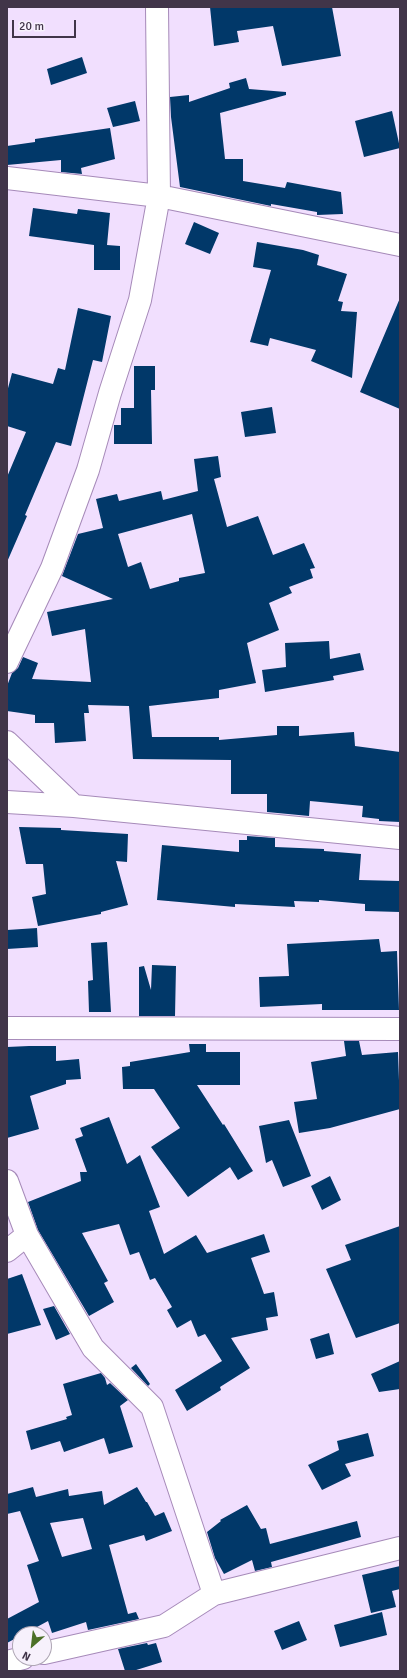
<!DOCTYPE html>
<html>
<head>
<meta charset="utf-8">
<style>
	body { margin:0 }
	#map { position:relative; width:407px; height:1678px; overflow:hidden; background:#f1dffe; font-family:Signika,sans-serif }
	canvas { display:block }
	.frame { position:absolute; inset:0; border:8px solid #413549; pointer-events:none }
	.north { position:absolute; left:12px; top:1626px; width:40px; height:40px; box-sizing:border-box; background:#f7f1fc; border:1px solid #aea6b4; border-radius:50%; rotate:208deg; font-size:11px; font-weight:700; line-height:16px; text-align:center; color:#413549 }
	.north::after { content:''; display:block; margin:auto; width:14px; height:18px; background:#4c7028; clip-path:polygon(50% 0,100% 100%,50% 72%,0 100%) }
	.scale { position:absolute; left:12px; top:20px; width:64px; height:18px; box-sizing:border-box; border:2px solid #413549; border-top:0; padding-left:5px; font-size:12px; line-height:14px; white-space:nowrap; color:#413549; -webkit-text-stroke:3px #f7f1fc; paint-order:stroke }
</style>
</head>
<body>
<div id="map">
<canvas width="407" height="1678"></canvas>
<div class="frame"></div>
<div class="north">N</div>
<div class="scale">20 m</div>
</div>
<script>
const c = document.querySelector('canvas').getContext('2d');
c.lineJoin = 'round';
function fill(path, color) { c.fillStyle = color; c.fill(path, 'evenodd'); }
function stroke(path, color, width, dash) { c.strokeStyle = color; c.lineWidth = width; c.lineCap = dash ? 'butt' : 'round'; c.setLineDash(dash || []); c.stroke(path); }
const building = new Path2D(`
	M 210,7 L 332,7 L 341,56 L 282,66 L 273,26 L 237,31 L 239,42 L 214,46 Z
	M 82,57 L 87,73 L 51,85 L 47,69 Z
	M 246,78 L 249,89 L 286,92 L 286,95 L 220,113 L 225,159 L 243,159 L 243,181 L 285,188 L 287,182 L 341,192 L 343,214 L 317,215 L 317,212 L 271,204 L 271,206 L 180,187 L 171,117 L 170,97 L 189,95 L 189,102 L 230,88 L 229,83 Z
	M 135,101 L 140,121 L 113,127 L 107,108 Z
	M 392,111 L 400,148 L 364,157 L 355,121 Z
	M 110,128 L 115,159 L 81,168 L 82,174 L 61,172 L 61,160 L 7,165 L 7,146 L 35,142 L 35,139 Z
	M 33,208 L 77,214 L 78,209 L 110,213 L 107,245 L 120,246 L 120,270 L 94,270 L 94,245 L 29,236 Z
	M 194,222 L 219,233 L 210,254 L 185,244 Z
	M 257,242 L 303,250 L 319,255 L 317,265 L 347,274 L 338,301 L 343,302 L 341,311 L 357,312 L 352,378 L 311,361 L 316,350 L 270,338 L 268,346 L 250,342 L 271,270 L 253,267 Z
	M 400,298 L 400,409 L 360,392 Z
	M 78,308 L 111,316 L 102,362 L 93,360 L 71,446 L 56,442 L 25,515 L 27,516 L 7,562 L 7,477 L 26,432 L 7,426 L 7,392 L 12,373 L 53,384 L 58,368 L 65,370 Z
	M 134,366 L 155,366 L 155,390 L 151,390 L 152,444 L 114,444 L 114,425 L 121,425 L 121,408 L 134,408 Z
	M 272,407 L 276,433 L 245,437 L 241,412 Z
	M 218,456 L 221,477 L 214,479 L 227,527 L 258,516 L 273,555 L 304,543 L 315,568 L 310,569 L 313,578 L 289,587 L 292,593 L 269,603 L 279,630 L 247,643 L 256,683 L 219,690 L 219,698 L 149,706 L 152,737 L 219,737 L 219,740 L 277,735 L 277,726 L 299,726 L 299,736 L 354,732 L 355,746 L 400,752 L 400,822 L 379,821 L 379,819 L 362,817 L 363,806 L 310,801 L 309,816 L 267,812 L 267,794 L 231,794 L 231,760 L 133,759 L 129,706 L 88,705 L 89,713 L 84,713 L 86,741 L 55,743 L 54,723 L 35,723 L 35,715 L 7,711 L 7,686 L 12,673 L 18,668 L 23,657 L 38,663 L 32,679 L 91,682 L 85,629 L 52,636 L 47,612 L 113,599 L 62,576 L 78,534 L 103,528 L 96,499 L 117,494 L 119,501 L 161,491 L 163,500 L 198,491 L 194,459 ZM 192,514 L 205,573 L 179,578 L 179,581 L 150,589 L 141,562 L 128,567 L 118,534 Z
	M 329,641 L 330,659 L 360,653 L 364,670 L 333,676 L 334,680 L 265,692 L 262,670 L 286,667 L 285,643 Z
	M 19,827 L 61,828 L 61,830 L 128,834 L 127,862 L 116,861 L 128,905 L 101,912 L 101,914 L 38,926 L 32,897 L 46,894 L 43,864 L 26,864 Z
	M 247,836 L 275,838 L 275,847 L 324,849 L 324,851 L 361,854 L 359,880 L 400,881 L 400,912 L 365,911 L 365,904 L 319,900 L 319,902 L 294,901 L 295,907 L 235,904 L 235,907 L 157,900 L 162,845 L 239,852 L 239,840 L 247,840 Z
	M 37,928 L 38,947 L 7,949 L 7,930 Z
	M 379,939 L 381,952 L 397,951 L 399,1010 L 322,1010 L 322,1004 L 260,1007 L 259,977 L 289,976 L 287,944 Z
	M 107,942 L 111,1012 L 89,1012 L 88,981 L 93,980 L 91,943 Z
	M 152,965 L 176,966 L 175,1016 L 139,1016 L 139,967 L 144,966 L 151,990 Z
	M 344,1041 L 359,1041 L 362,1055 L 398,1052 L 400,1109 L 330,1128 L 299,1133 L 294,1102 L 317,1099 L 311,1062 L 346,1056 Z
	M 189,1044 L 206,1044 L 206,1052 L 240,1052 L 240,1085 L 197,1085 L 223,1125 L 224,1124 L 253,1171 L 238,1180 L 230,1167 L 188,1197 L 151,1147 L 180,1128 L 154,1089 L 123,1089 L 122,1067 L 130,1066 L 130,1062 L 190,1052 Z
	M 29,1046 L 56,1046 L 56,1061 L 79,1059 L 81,1079 L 66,1080 L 66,1084 L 30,1096 L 39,1129 L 7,1138 L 7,1047 Z
	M 109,1117 L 127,1164 L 140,1155 L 160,1207 L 149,1211 L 164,1254 L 196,1235 L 207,1253 L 264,1234 L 270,1252 L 251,1258 L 264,1294 L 274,1292 L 278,1316 L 266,1318 L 268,1330 L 231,1338 L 250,1368 L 220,1387 L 221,1390 L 187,1411 L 175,1390 L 222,1361 L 205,1334 L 198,1337 L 191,1320 L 177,1328 L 167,1310 L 172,1307 L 155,1278 L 150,1280 L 139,1252 L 130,1255 L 119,1224 L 82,1233 L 108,1281 L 104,1283 L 114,1302 L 89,1316 L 38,1230 L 28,1202 L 81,1181 L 80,1172 L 87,1172 L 75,1139 L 83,1136 L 80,1128 Z
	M 289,1120 L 311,1176 L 283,1187 L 272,1160 L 266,1163 L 259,1126 Z
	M 330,1176 L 341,1200 L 322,1210 L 311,1186 Z
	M 400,1226 L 400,1323 L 356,1338 L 326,1269 L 351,1260 L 345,1245 Z
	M 22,1274 L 41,1325 L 7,1334 L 7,1279 Z
	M 54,1306 L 70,1334 L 56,1340 L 43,1309 Z
	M 329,1333 L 334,1354 L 316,1359 L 310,1339 Z
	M 400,1361 L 400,1389 L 379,1392 L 371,1374 Z
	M 136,1364 L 150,1384 L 148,1386 L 131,1368 Z
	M 101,1373 L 105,1378 L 107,1385 L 110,1383 L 128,1400 L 120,1406 L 133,1447 L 109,1454 L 104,1438 L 64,1452 L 60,1441 L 31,1450 L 26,1431 L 67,1419 L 66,1417 L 72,1415 L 63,1384 Z
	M 368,1433 L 374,1456 L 345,1464 L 351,1476 L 322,1490 L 308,1465 L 339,1450 L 337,1441 Z
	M 33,1487 L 36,1497 L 68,1489 L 69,1496 L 102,1491 L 104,1505 L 137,1487 L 146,1502 L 147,1502 L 155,1516 L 164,1512 L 172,1531 L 146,1541 L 144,1535 L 109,1545 L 128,1614 L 136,1612 L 139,1619 L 88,1630 L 86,1622 L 52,1633 L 48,1621 L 24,1634 L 20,1634 L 20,1636 L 7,1643 L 7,1619 L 39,1602 L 27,1565 L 39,1561 L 20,1511 L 7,1514 L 7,1494 ZM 83,1518 L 92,1549 L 62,1557 L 50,1523 Z
	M 247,1505 L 261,1529 L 266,1528 L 270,1544 L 357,1521 L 361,1537 L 271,1562 L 272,1567 L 255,1571 L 252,1560 L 224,1574 L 215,1558 L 207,1532 L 221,1521 L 220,1520 Z
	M 400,1566 L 400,1589 L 392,1591 L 396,1607 L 371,1613 L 362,1575 Z
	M 382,1612 L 387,1635 L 340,1647 L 334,1625 Z
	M 299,1621 L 307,1640 L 282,1650 L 274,1631 Z
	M 147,1643 L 148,1645 L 156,1643 L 162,1662 L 133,1671 L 125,1671 L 118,1649 Z`);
const street = new Path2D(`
	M 7,178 L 159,196 L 400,245
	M 7,662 L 52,568 L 88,470 L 110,393 L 140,300 L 159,196 L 157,7
	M 7,1181 L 27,1235 L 93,1348 L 152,1407 L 214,1594
	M 7,1251 L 27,1235
	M 44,1653 L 164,1626 L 214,1594 L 400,1548
	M 7,1662 L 23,1658`);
const secondary = new Path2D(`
	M 7,742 L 74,806
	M 7,802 L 74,806 L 400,838`);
const primary = new Path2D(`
	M 7,1028 L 400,1029`);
fill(building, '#013869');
stroke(street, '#a68ab9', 24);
stroke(secondary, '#a68ab9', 24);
stroke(primary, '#a68ab9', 24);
stroke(street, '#fff', 22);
stroke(secondary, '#fff', 22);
stroke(primary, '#fff', 22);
</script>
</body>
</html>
